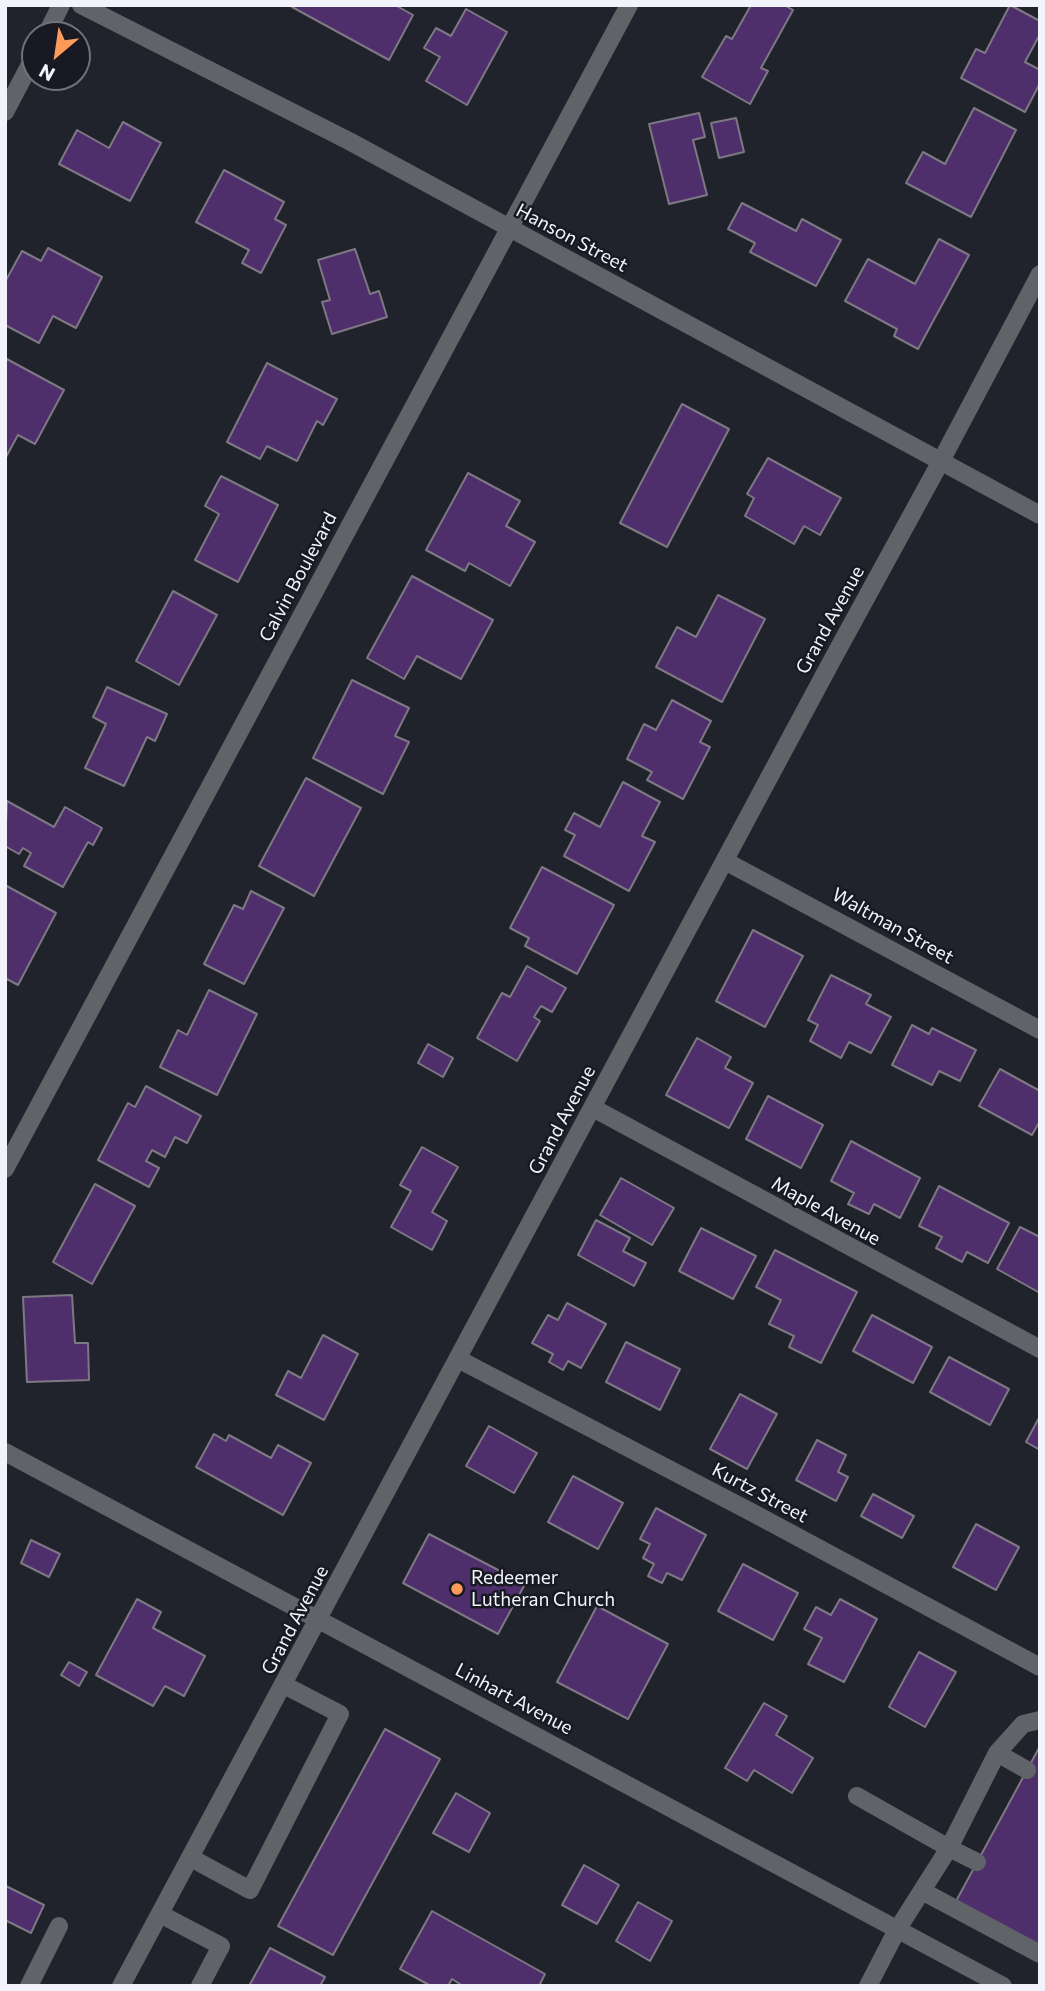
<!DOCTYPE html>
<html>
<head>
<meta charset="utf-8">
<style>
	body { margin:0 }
	#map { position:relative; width:1045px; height:1991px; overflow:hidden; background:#21232c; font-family:Commissioner,sans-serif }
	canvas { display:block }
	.frame { position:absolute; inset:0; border:7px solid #f3f4fb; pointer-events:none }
	.north { position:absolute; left:21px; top:21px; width:70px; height:70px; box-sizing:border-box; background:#181922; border:2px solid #707179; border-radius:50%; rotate:209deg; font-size:19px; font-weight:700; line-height:28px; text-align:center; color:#f3f4fb }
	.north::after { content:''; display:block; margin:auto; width:24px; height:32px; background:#ff9b5a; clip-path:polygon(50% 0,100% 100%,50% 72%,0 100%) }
</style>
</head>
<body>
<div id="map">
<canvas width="1045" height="1991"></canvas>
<div class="frame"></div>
<div class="north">N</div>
</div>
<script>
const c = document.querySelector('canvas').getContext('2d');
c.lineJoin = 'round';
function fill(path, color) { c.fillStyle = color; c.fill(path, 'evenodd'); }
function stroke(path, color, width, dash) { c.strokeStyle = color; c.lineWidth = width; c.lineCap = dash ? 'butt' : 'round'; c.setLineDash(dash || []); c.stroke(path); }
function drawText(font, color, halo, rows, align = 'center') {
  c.font = font + ' Commissioner,sans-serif'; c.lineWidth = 5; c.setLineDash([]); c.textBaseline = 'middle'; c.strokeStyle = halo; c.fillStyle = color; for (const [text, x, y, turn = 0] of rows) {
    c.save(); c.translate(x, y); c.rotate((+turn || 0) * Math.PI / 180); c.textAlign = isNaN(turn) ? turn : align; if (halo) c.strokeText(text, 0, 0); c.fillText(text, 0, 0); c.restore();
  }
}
const building = new Path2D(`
	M 293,5 L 395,5 L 413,15 L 389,60 L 292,7 Z
	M 751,5 L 784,5 L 793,10 L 761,68 L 768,71 L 750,104 L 702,77 L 726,36 L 732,39 Z
	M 1010,5 L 1040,21 L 1040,34 L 1025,62 L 1040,70 L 1040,83 L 1025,112 L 961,78 L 976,49 L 985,53 Z
	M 466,9 L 507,32 L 467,105 L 426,81 L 440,57 L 424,48 L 436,28 L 451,36 Z
	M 974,108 L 1016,130 L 971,217 L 906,183 L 923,152 L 945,164 Z
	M 699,113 L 705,137 L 693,140 L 707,195 L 669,204 L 649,124 Z
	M 736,118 L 744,152 L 719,158 L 711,123 Z
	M 123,122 L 161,143 L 130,201 L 59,164 L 77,130 L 109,148 Z
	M 224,170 L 284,202 L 275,219 L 286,225 L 261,273 L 242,263 L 249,250 L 196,222 Z
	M 742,203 L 796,231 L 802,219 L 841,240 L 816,286 L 750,252 L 755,243 L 728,229 Z
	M 939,239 L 969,255 L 918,349 L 894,336 L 897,329 L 845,301 L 868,259 L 915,284 Z
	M 48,248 L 102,277 L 76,328 L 53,316 L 39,343 L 5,325 L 5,282 L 22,251 L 41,261 Z
	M 355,249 L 370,294 L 379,291 L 387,317 L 332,334 L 322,302 L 330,300 L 318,260 Z
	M 5,358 L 64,390 L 35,444 L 18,435 L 6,457 Z
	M 267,363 L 337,399 L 323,425 L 317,421 L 297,461 L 267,446 L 260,459 L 227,442 Z
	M 682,404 L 729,429 L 667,547 L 620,523 Z
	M 768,458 L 841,498 L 820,535 L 804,526 L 794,544 L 745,516 L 754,498 L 747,494 Z
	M 468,473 L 520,501 L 506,526 L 535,542 L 510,586 L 469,563 L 465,571 L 426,550 Z
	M 221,476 L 278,505 L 238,582 L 195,560 L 219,514 L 205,506 Z
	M 412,576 L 493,620 L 461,679 L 417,656 L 404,679 L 367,658 Z
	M 173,591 L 217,615 L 179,685 L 136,661 Z
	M 718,595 L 765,619 L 722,702 L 656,667 L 677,627 L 696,637 Z
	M 352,680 L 409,708 L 395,736 L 409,742 L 383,794 L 313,758 Z
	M 107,687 L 167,714 L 155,741 L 147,737 L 124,786 L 85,768 L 106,724 L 93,717 Z
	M 672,700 L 711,721 L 700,742 L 710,747 L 683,799 L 647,780 L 652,772 L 627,759 L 644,724 L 656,730 Z
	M 306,778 L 361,808 L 314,896 L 259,866 Z
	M 623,782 L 660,802 L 642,836 L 655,842 L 629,891 L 564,856 L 575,835 L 565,830 L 574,813 L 600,827 Z
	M 7,801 L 54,827 L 65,807 L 102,828 L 93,845 L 88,842 L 63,887 L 24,866 L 31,853 L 23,848 L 19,854 L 5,846 Z
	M 542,867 L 614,905 L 577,974 L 525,946 L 529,938 L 510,928 Z
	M 5,885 L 56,913 L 18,985 L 5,978 Z
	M 251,891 L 284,908 L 244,984 L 204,964 L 234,905 L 243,909 Z
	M 753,930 L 803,956 L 765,1027 L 716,1001 Z
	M 527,966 L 566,988 L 552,1012 L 541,1006 L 534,1017 L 540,1021 L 517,1061 L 477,1038 L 502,993 L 510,997 Z
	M 831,975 L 871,995 L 866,1004 L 891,1017 L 871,1053 L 849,1042 L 841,1058 L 810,1041 L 818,1025 L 808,1020 Z
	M 209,990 L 257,1014 L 217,1095 L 160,1067 L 178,1030 L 187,1035 Z
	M 912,1025 L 929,1034 L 932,1028 L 976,1050 L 960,1081 L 939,1071 L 932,1085 L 892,1065 Z
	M 697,1038 L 731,1057 L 725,1068 L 753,1083 L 729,1128 L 666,1095 Z
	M 428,1044 L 453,1058 L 443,1077 L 418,1063 Z
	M 1000,1069 L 1040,1091 L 1040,1121 L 1032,1135 L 979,1106 Z
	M 146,1086 L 201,1116 L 187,1143 L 175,1137 L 165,1157 L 152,1150 L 146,1161 L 159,1168 L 149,1187 L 98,1160 L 128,1103 L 135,1107 Z
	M 768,1096 L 823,1125 L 801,1168 L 746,1139 Z
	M 851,1141 L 920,1178 L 900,1218 L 874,1204 L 869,1214 L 848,1204 L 854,1193 L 831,1181 Z
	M 422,1147 L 458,1167 L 432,1212 L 447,1221 L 432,1250 L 391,1227 L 411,1191 L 400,1185 Z
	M 621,1178 L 674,1208 L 652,1245 L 600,1215 Z
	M 95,1184 L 135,1206 L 92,1284 L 53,1262 Z
	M 939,1186 L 1009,1223 L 988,1263 L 967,1252 L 962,1262 L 936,1248 L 942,1237 L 919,1226 Z
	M 596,1220 L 630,1238 L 623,1251 L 646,1263 L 634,1286 L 578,1255 Z
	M 1020,1227 L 1040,1237 L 1040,1293 L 997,1269 Z
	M 701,1228 L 756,1256 L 733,1299 L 679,1271 Z
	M 775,1250 L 857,1292 L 821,1363 L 789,1347 L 794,1336 L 769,1324 L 781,1300 L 756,1287 Z
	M 72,1295 L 75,1343 L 88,1343 L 89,1380 L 27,1382 L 23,1297 Z
	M 567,1303 L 606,1324 L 581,1368 L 568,1361 L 563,1370 L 549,1362 L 553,1354 L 532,1343 L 548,1315 L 558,1320 Z
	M 872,1315 L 932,1347 L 913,1383 L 853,1351 Z
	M 323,1335 L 358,1354 L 324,1420 L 276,1395 L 288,1371 L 301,1378 Z
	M 626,1342 L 680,1369 L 660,1410 L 606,1382 Z
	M 949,1357 L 1009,1389 L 990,1425 L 930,1392 Z
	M 740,1394 L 777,1414 L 747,1469 L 710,1449 Z
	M 1040,1416 L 1040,1450 L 1026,1442 Z
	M 489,1426 L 537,1453 L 514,1493 L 466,1466 Z
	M 214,1434 L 226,1441 L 229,1435 L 271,1458 L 278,1445 L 311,1463 L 283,1515 L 196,1467 Z
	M 817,1440 L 846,1455 L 838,1472 L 848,1477 L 836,1501 L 796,1480 Z
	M 573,1476 L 623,1503 L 598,1549 L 548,1522 Z
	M 873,1494 L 914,1516 L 902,1538 L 861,1516 Z
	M 656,1508 L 706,1535 L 682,1580 L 667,1573 L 662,1583 L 648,1576 L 654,1564 L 643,1558 L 650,1544 L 640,1539 Z
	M 976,1524 L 1019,1547 L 996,1590 L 953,1567 Z
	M 429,1534 L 525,1584 L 498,1634 L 403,1583 Z
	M 31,1540 L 60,1554 L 49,1577 L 21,1563 Z
	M 743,1564 L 798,1593 L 773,1640 L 718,1611 Z
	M 137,1599 L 161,1612 L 153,1628 L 205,1656 L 184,1696 L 165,1686 L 153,1706 L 96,1675 Z
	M 840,1599 L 877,1619 L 844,1682 L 808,1664 L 822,1638 L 804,1629 L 816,1607 L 831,1615 Z
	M 597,1606 L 668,1644 L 628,1719 L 557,1682 Z
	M 919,1652 L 956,1672 L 925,1727 L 889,1707 Z
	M 69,1662 L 87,1672 L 79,1686 L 61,1675 Z
	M 764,1703 L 787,1716 L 776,1735 L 813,1758 L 792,1793 L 754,1770 L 747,1781 L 725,1768 Z
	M 385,1729 L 440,1759 L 333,1955 L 278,1926 Z
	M 1040,1746 L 1040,1949 L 955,1903 Z
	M 456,1793 L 490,1813 L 469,1852 L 433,1833 Z
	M 584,1865 L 619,1885 L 597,1924 L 562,1905 Z
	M 6,1886 L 44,1905 L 31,1933 L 5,1920 Z
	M 638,1902 L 672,1921 L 650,1961 L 616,1941 Z
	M 432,1911 L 545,1974 L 539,1986 L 463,1986 L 452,1979 L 448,1986 L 431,1986 L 400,1969 Z
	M 270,1948 L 325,1977 L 320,1986 L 249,1986 Z`);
const service = new Path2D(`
	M 997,1753 L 1023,1724 L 1040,1720
	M 857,1796 L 949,1848 L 897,1930 L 868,1986
	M 191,1858 L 250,1890 L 340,1714 L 284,1685
	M 977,1862 L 949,1848 L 997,1753 L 1027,1770
	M 922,1891 L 1040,1954
	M 160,1914 L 221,1946 L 200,1986
	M 29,1986 L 59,1926`);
const minor = new Path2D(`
	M 725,861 L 1040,1030
	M 593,1108 L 1040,1349
	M 5,1169 L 629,5
	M 458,1359 L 753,1513 L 1040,1667
	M 5,1452 C 338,1630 670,1808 1003,1986
	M 121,1986 L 830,664 L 941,461 L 1040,274`);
const tertiary = new Path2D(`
	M 81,5 L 349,141 L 1040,515
	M 46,35 L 61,5
	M 5,112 L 35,55`);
const markers = [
	[457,1589,7,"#ff9b5a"]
];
const streetNames = [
	["Hanson Street",572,238,28],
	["Calvin Boulevard",298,577,-62],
	["Grand Avenue",830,620,-61],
	["Waltman Street",893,926,29],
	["Grand Avenue",562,1120,-62],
	["Maple Avenue",826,1211,29],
	["Kurtz Street",760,1493,28],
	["Grand Avenue",295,1620,-62],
	["Linhart Avenue",514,1699,28]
];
const poiNames = [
	["Redeemer",471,1578],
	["Lutheran Church",471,1600]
];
fill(building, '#4e2f6c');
stroke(building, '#7d7883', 2);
stroke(service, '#606468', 18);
stroke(minor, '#606468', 18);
stroke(tertiary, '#606468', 18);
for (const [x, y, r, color] of markers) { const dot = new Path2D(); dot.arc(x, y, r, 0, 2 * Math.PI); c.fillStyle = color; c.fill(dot); stroke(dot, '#181922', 2.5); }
drawText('19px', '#f3f4fb', '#181922', streetNames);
drawText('19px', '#f3f4fb', '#181922', poiNames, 'left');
</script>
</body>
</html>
